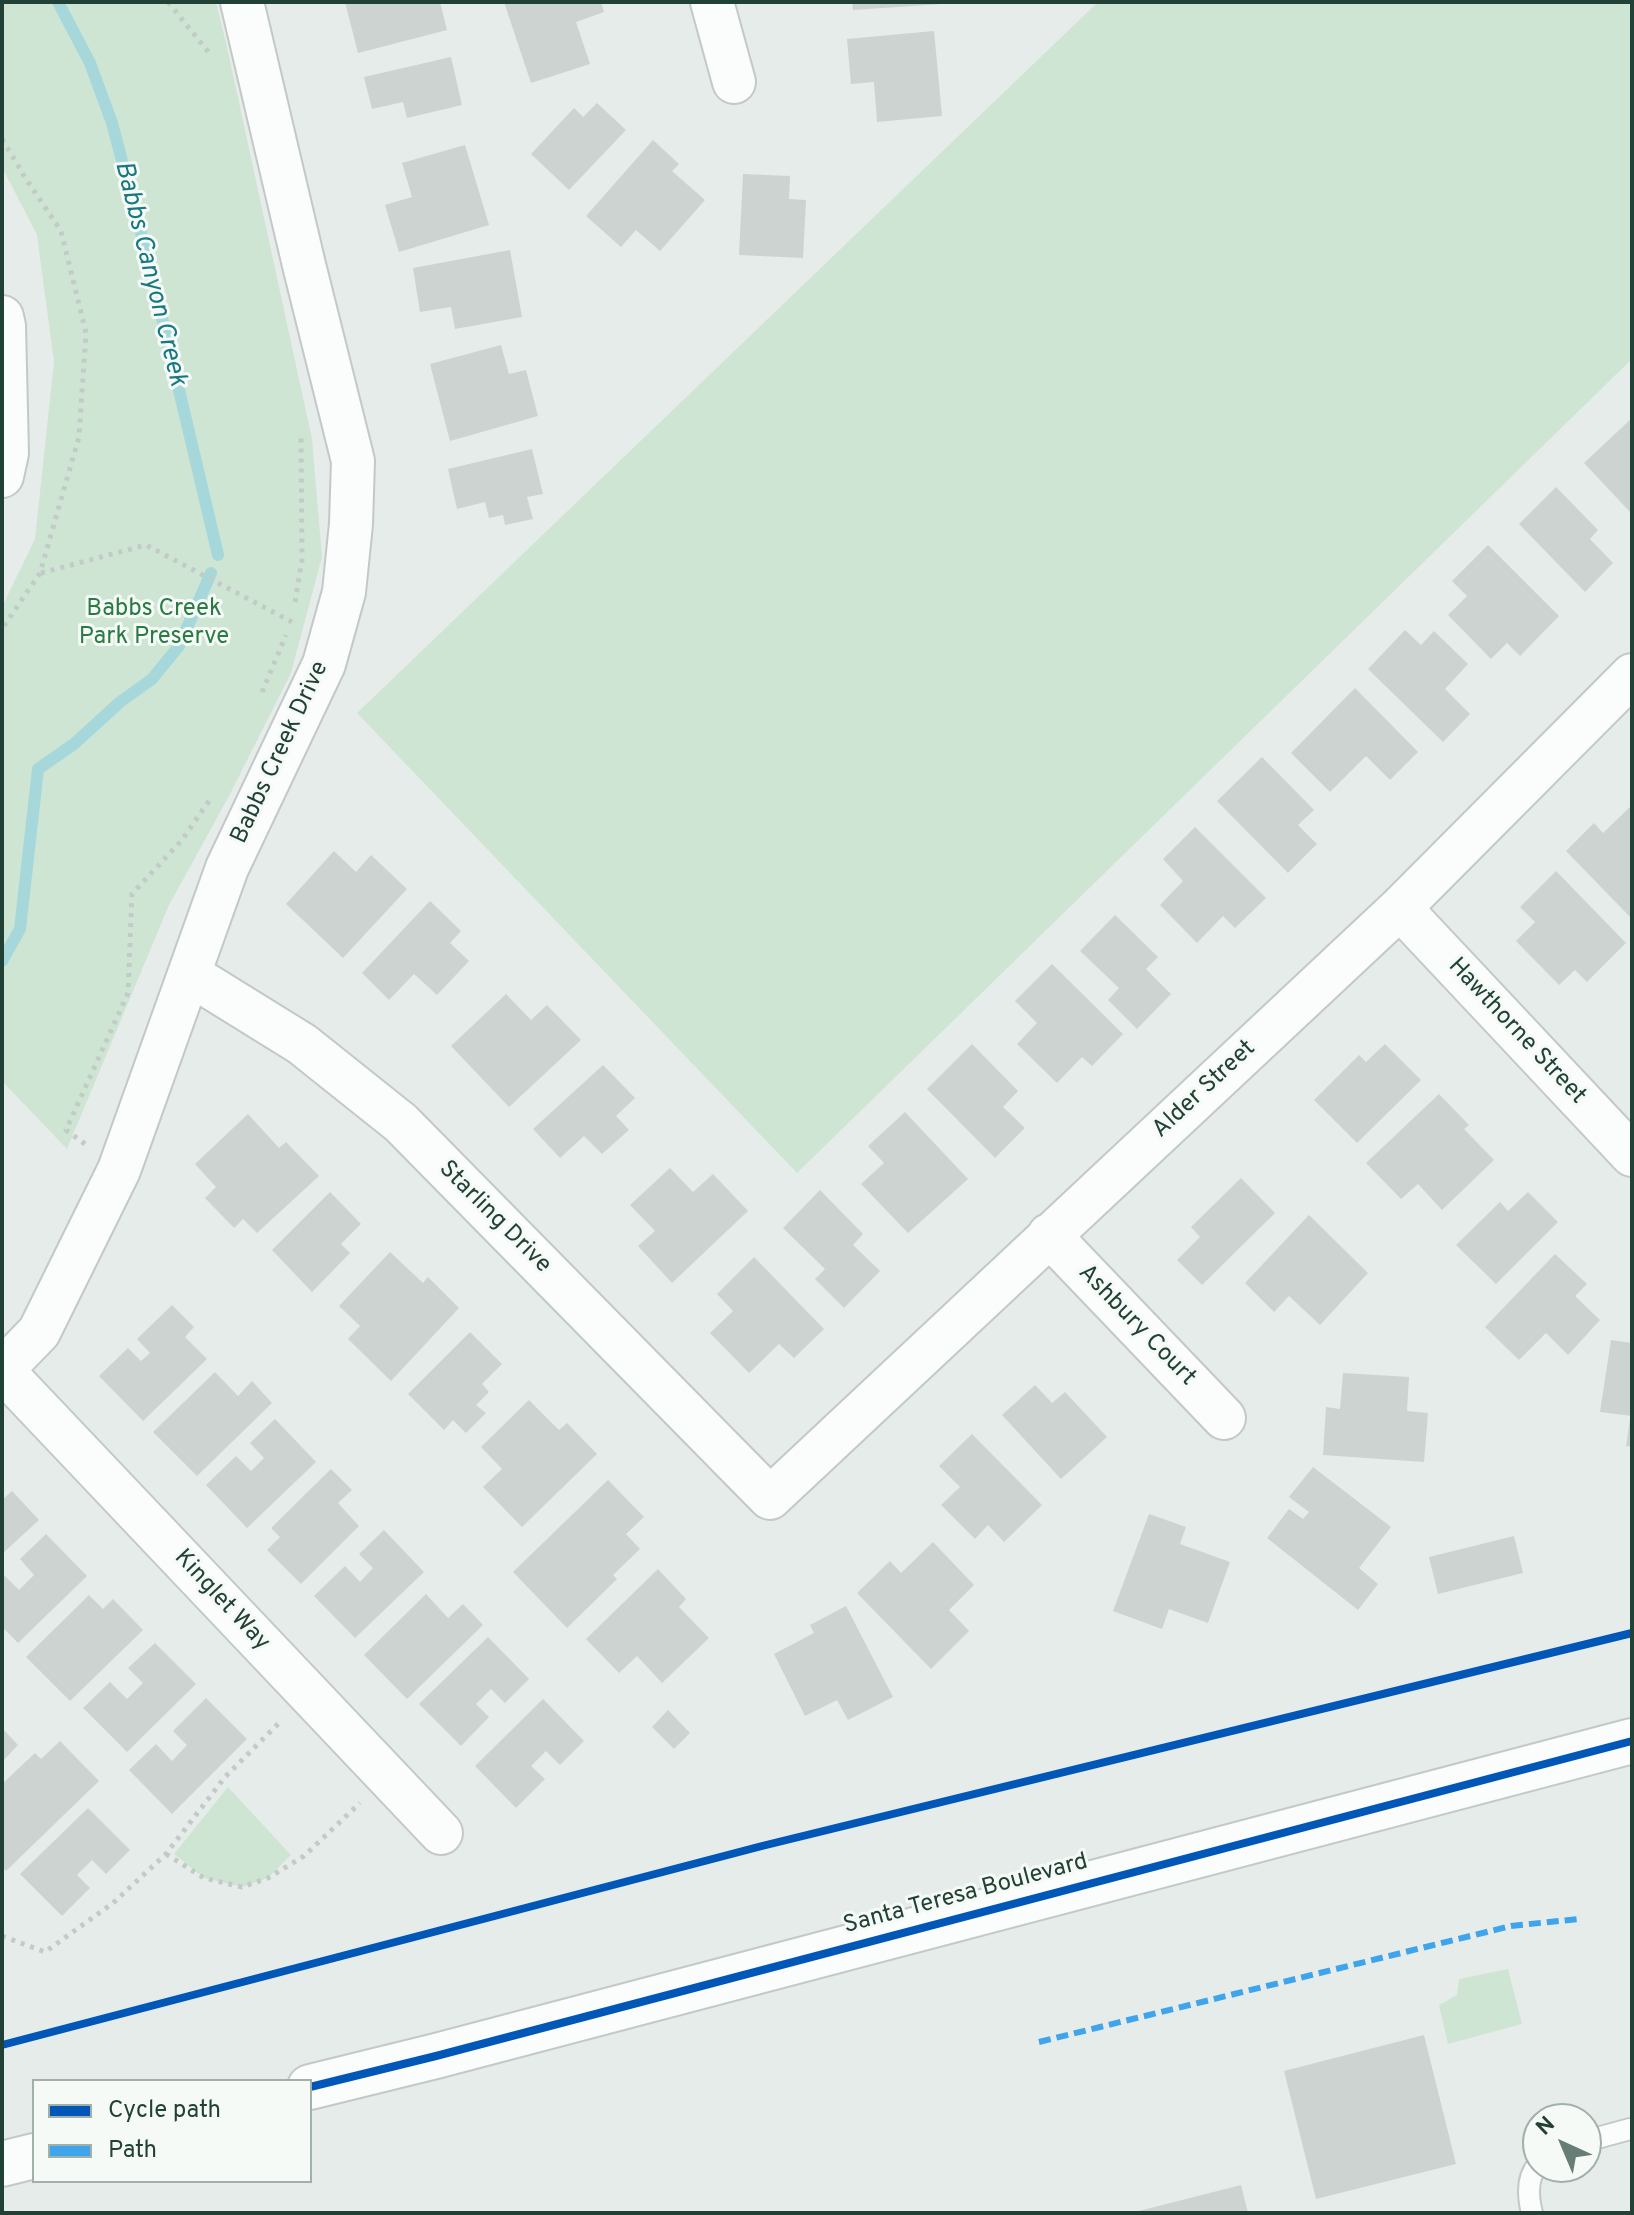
<!DOCTYPE html>
<html>
<head>
<meta charset="utf-8">
<style>
	body { margin:0 }
	#map { position:relative; width:1634px; height:2215px; overflow:hidden; background:#e6ece9; font-family:Overpass,sans-serif }
	canvas { display:block }
	.frame { position:absolute; inset:0; border:4px solid #224136; pointer-events:none }
	.legend { position:absolute; left:32px; top:2079px; width:280px; height:104px; box-sizing:border-box; background:#f5faf7; border:2px solid #a1b0aa; margin:0; padding:10px 14px; list-style:none; font-size:24px; color:#224136 }
	.legend li { display:flex; align-items:center; gap:16px; height:40px }
	.legend b { width:40px; border:2px solid #a1b0aa }
	.north { position:absolute; left:1522px; top:2103px; width:80px; height:80px; box-sizing:border-box; background:#f5faf7; border:2px solid #a1b0aa; border-radius:50%; rotate:316deg; font-size:22px; font-weight:700; line-height:32px; text-align:center; color:#224136 }
	.north::after { content:''; display:block; margin:auto; width:28px; height:36px; background:#677d75; clip-path:polygon(50% 0,100% 100%,50% 72%,0 100%) }
</style>
</head>
<body>
<div id="map">
<canvas width="1634" height="2215"></canvas>
<div class="frame"></div>
<ul class="legend">
<li><b style="height:10px;background:#0057b8"></b>Cycle path</li>
<li><b style="height:10px;background:#3ea4eb"></b>Path</li>
</ul>
<div class="north">N</div>
</div>
<script>
const c = document.querySelector('canvas').getContext('2d');
c.lineJoin = 'round';
function fill(path, color) { c.fillStyle = color; c.fill(path, 'evenodd'); }
function stroke(path, color, width, dash) { c.strokeStyle = color; c.lineWidth = width; c.lineCap = dash ? 'butt' : 'round'; c.setLineDash(dash || []); c.stroke(path); }
function drawText(font, color, halo, rows, align = 'center') {
  c.font = font + ' Overpass,sans-serif'; c.lineWidth = 6; c.setLineDash([]); c.textBaseline = 'middle'; c.strokeStyle = halo; c.fillStyle = color; for (const [text, x, y, turn = 0] of rows) {
    c.save(); c.translate(x, y); c.rotate((+turn || 0) * Math.PI / 180); c.textAlign = isNaN(turn) ? turn : align; if (halo) c.strokeText(text, 0, 0); c.fillText(text, 0, 0); c.restore();
  }
}
const green = new Path2D(`
	M 2,2 L 216,2 L 227,47 L 312,439 L 322,557 L 291,673 L 228,798 L 169,905 L 67,1149 L 2,1081 L 2,607 L 35,539 L 54,362 L 37,235 L 2,167 Z
	M 1098,2 L 1632,2 L 1632,359 L 797,1173 L 357,713 Z
	M 228,1787 L 291,1855 L 268,1878 L 242,1887 L 204,1878 L 174,1854 Z
	M 1508,1969 L 1522,2024 L 1448,2044 L 1439,2005 L 1457,1995 L 1459,1979 Z`);
const stream = new Path2D(`
	M 58,2 L 90,63 L 112,123 L 149,263 L 218,555
	M 2,961 L 20,929 L 38,769 L 74,744 L 120,702 L 152,679 L 179,646 L 211,573`);
const building = new Path2D(`
	M 345,2 L 440,2 L 447,30 L 358,53 Z
	M 504,2 L 601,2 L 604,12 L 576,22 L 590,64 L 531,83 Z
	M 852,2 L 941,2 L 942,4 L 853,10 Z
	M 934,31 L 942,116 L 877,122 L 874,82 L 851,84 L 847,39 Z
	M 451,57 L 462,105 L 407,118 L 403,102 L 372,109 L 364,77 Z
	M 597,103 L 626,130 L 569,190 L 531,154 L 574,108 L 583,117 Z
	M 653,140 L 679,164 L 672,171 L 705,200 L 660,251 L 636,230 L 621,247 L 586,216 Z
	M 465,145 L 489,225 L 399,252 L 385,205 L 412,197 L 402,163 Z
	M 743,174 L 790,176 L 789,199 L 806,200 L 803,258 L 739,255 Z
	M 510,250 L 522,317 L 455,329 L 451,307 L 420,312 L 413,268 Z
	M 501,345 L 509,374 L 526,370 L 538,416 L 450,441 L 430,364 Z
	M 1632,418 L 1632,511 L 1630,512 L 1584,463 Z
	M 532,449 L 543,494 L 527,497 L 533,519 L 505,525 L 503,515 L 489,518 L 485,502 L 457,509 L 448,469 Z
	M 1556,487 L 1598,530 L 1590,539 L 1613,563 L 1585,592 L 1519,524 Z
	M 1488,545 L 1559,616 L 1520,656 L 1507,643 L 1491,659 L 1448,615 L 1467,596 L 1452,581 Z
	M 1405,630 L 1421,645 L 1434,631 L 1468,664 L 1445,689 L 1470,714 L 1443,742 L 1368,669 Z
	M 1355,688 L 1418,752 L 1390,780 L 1366,756 L 1330,792 L 1291,753 Z
	M 1262,757 L 1314,810 L 1298,825 L 1317,844 L 1288,873 L 1217,801 Z
	M 1632,805 L 1632,919 L 1566,851 L 1594,823 L 1603,833 Z
	M 1195,827 L 1266,898 L 1235,928 L 1223,916 L 1197,943 L 1160,905 L 1183,881 L 1163,859 Z
	M 334,851 L 356,872 L 371,855 L 407,889 L 343,958 L 286,904 Z
	M 1556,871 L 1626,943 L 1587,982 L 1575,970 L 1559,985 L 1516,941 L 1535,922 L 1520,907 Z
	M 430,901 L 461,931 L 450,943 L 469,961 L 437,995 L 414,974 L 389,1000 L 362,973 Z
	M 1115,915 L 1158,957 L 1146,969 L 1171,994 L 1137,1029 L 1108,1000 L 1119,988 L 1080,951 Z
	M 1052,964 L 1123,1034 L 1092,1066 L 1082,1057 L 1057,1083 L 1017,1044 L 1037,1023 L 1015,1001 Z
	M 506,994 L 531,1020 L 547,1005 L 581,1040 L 509,1107 L 451,1046 Z
	M 972,1044 L 1018,1091 L 1003,1107 L 1025,1128 L 995,1158 L 927,1089 Z
	M 1385,1044 L 1421,1080 L 1357,1143 L 1314,1100 L 1359,1055 L 1366,1062 Z
	M 603,1065 L 635,1098 L 616,1116 L 629,1130 L 602,1154 L 584,1136 L 560,1158 L 533,1129 Z
	M 1439,1094 L 1469,1125 L 1464,1129 L 1494,1160 L 1442,1210 L 1418,1184 L 1401,1199 L 1366,1163 Z
	M 905,1112 L 968,1179 L 908,1233 L 861,1184 L 884,1163 L 868,1146 Z
	M 248,1114 L 279,1148 L 286,1142 L 319,1176 L 257,1233 L 243,1219 L 234,1228 L 205,1198 L 216,1187 L 195,1164 Z
	M 670,1168 L 693,1192 L 713,1174 L 748,1211 L 672,1283 L 638,1246 L 655,1231 L 630,1205 Z
	M 1241,1178 L 1275,1213 L 1202,1285 L 1177,1260 L 1200,1237 L 1191,1227 Z
	M 820,1190 L 863,1234 L 853,1245 L 880,1271 L 844,1308 L 815,1279 L 825,1269 L 783,1228 Z
	M 330,1192 L 361,1224 L 341,1244 L 350,1253 L 312,1292 L 272,1250 Z
	M 1528,1192 L 1558,1222 L 1496,1284 L 1456,1245 L 1500,1202 L 1508,1211 Z
	M 1309,1215 L 1368,1273 L 1320,1325 L 1289,1296 L 1274,1312 L 1245,1283 Z
	M 390,1252 L 423,1283 L 428,1277 L 459,1308 L 391,1381 L 348,1339 L 360,1326 L 339,1306 Z
	M 1555,1254 L 1587,1284 L 1575,1296 L 1600,1320 L 1568,1355 L 1546,1333 L 1519,1360 L 1485,1327 Z
	M 754,1257 L 824,1329 L 794,1358 L 779,1344 L 749,1373 L 710,1333 L 733,1311 L 717,1294 Z
	M 172,1305 L 194,1327 L 185,1337 L 207,1359 L 143,1421 L 99,1376 L 128,1348 L 141,1361 L 150,1353 L 137,1339 Z
	M 470,1332 L 502,1364 L 482,1384 L 489,1392 L 476,1405 L 486,1413 L 466,1433 L 453,1420 L 444,1430 L 408,1394 Z
	M 1611,1340 L 1632,1343 L 1632,1416 L 1600,1412 Z
	M 215,1372 L 238,1396 L 252,1381 L 272,1403 L 197,1476 L 153,1432 Z
	M 1343,1373 L 1409,1377 L 1407,1411 L 1428,1413 L 1424,1462 L 1323,1455 L 1326,1407 L 1340,1409 Z
	M 1035,1385 L 1052,1403 L 1065,1392 L 1107,1437 L 1061,1479 L 1002,1415 Z
	M 529,1400 L 559,1430 L 567,1423 L 597,1454 L 522,1527 L 483,1487 L 502,1469 L 481,1447 Z
	M 275,1419 L 316,1462 L 247,1528 L 206,1485 L 236,1456 L 251,1471 L 264,1458 L 250,1443 Z
	M 1630,1419 L 1632,1419 L 1632,1447 L 1626,1446 Z
	M 972,1434 L 1042,1505 L 1004,1542 L 988,1525 L 975,1539 L 941,1505 L 960,1487 L 939,1466 Z
	M 1313,1467 L 1391,1527 L 1359,1568 L 1378,1584 L 1358,1610 L 1267,1538 L 1289,1509 L 1303,1519 L 1309,1512 L 1289,1497 Z
	M 331,1469 L 352,1490 L 338,1503 L 359,1526 L 301,1584 L 267,1550 L 280,1537 L 271,1528 Z
	M 608,1480 L 644,1517 L 626,1534 L 640,1549 L 613,1575 L 617,1579 L 567,1628 L 513,1572 Z
	M 12,1491 L 39,1520 L 2,1554 L 2,1500 Z
	M 1149,1514 L 1186,1527 L 1180,1544 L 1230,1562 L 1208,1623 L 1169,1609 L 1162,1629 L 1113,1611 Z
	M 384,1530 L 424,1572 L 355,1638 L 314,1596 L 345,1566 L 360,1582 L 373,1568 L 359,1554 Z
	M 46,1534 L 87,1576 L 18,1643 L 2,1627 L 2,1573 L 19,1590 L 34,1575 L 20,1559 Z
	M 1514,1536 L 1523,1573 L 1438,1594 L 1429,1557 Z
	M 933,1542 L 974,1585 L 949,1610 L 969,1631 L 931,1669 L 857,1593 L 890,1561 L 901,1573 Z
	M 658,1569 L 686,1599 L 679,1607 L 709,1638 L 662,1683 L 637,1656 L 619,1673 L 586,1639 Z
	M 426,1594 L 448,1618 L 463,1604 L 483,1625 L 407,1699 L 364,1655 Z
	M 89,1595 L 103,1609 L 113,1599 L 143,1630 L 70,1701 L 26,1657 Z
	M 846,1606 L 893,1697 L 848,1720 L 837,1700 L 805,1716 L 774,1654 L 814,1633 L 810,1625 Z
	M 488,1637 L 529,1679 L 505,1703 L 491,1689 L 476,1704 L 489,1717 L 461,1746 L 419,1704 Z
	M 155,1643 L 196,1684 L 127,1752 L 83,1708 L 110,1682 L 127,1699 L 143,1683 L 128,1668 Z
	M 206,1698 L 247,1739 L 172,1814 L 129,1770 L 156,1744 L 172,1761 L 187,1745 L 173,1731 Z
	M 543,1699 L 584,1741 L 560,1765 L 546,1751 L 531,1766 L 545,1779 L 516,1808 L 475,1766 Z
	M 668,1710 L 690,1733 L 674,1749 L 652,1727 Z
	M 2,1728 L 18,1745 L 2,1762 Z
	M 60,1741 L 99,1781 L 6,1871 L 2,1866 L 2,1784 L 35,1753 L 41,1759 Z
	M 88,1808 L 130,1850 L 106,1874 L 92,1860 L 77,1875 L 90,1888 L 62,1916 L 20,1874 Z
	M 1424,2035 L 1456,2164 L 1316,2199 L 1284,2071 Z
	M 1241,2185 L 1248,2213 L 1135,2213 L 1135,2212 Z`);
const path = new Path2D(`
	M 168,2 L 210,54
	M 2,139 L 26,179 L 61,231 L 86,333 L 79,437 L 40,573 L 2,629
	M 41,573 L 146,545 L 292,622
	M 295,602 L 302,560 L 301,433
	M 262,692 L 286,635
	M 85,1144 L 66,1130 L 128,993 L 132,894 L 182,840 L 211,798
	M 166,1854 L 204,1878 L 242,1887 L 268,1878 L 304,1856 L 360,1803
	M 2,1936 L 45,1952 L 113,1903 L 166,1854 L 225,1777 L 282,1720`);
const lane = new Path2D(`
	M 1586,2141 L 1630,2129
	M 1532,2213 C 1528,2197 1526,2178 1538,2165`);
const street = new Path2D(`
	M 242,2 L 304,265 L 353,461 L 351,524 L 344,592 L 324,664 L 227,868 L 119,1170 L 39,1332 L 2,1370 L 441,1833
	M 712,2 L 734,82
	M 2,317 L 4,326 L 7,453 L 2,476
	M 1400,908 L 1632,1155
	M 189,974 L 302,1044 L 401,1123 L 770,1498 L 1400,908 L 1632,675
	M 1049,1235 L 1224,1418`);
const secondary = new Path2D(`
	M 310,2087 L 436,2056 L 1632,1741
	M 2,2164 L 34,2156`);
const quiet = new Path2D(`
	M 1039,2042 L 1511,1926 L 1578,1919`);
const cycleway = new Path2D(`
	M 2,2045 L 762,1846 L 1632,1633
	M 310,2087 L 436,2056 L 1632,1741`);
const parkNames = [
	["Babbs Creek",154,610],
	["Park Preserve",154,638]
];
const streetNames = [
	["Babbs Creek Drive",281,753,-65],
	["Hawthorne Street",1516,1032,47],
	["Alder Street",1205,1090,-43],
	["Starling Drive",494,1218,45],
	["Ashbury Court",1136,1326,46],
	["Kinglet Way",221,1601,47],
	["Santa Teresa Boulevard",966,1895,-15]
];
const waterNames = [
	["Babbs Canyon Creek",149,274,76]
];
fill(green, '#cfe5d4');
stroke(stream, '#a6d8db', 12);
fill(building, '#cdd3d0');
stroke(lane, '#c3c9c6', 24);
stroke(street, '#c3c9c6', 46);
stroke(secondary, '#c2cac6', 48);
stroke(path, '#c2cbc7', 5, [4, 6]);
stroke(lane, '#fbfcfc', 20);
stroke(street, '#fbfcfc', 42);
stroke(secondary, '#fbfcfc', 44);
stroke(quiet, '#3ea4eb', 6, [12, 6]);
stroke(cycleway, '#0057b8', 8);
drawText('24px', '#2a7a43', '#f5faf7', parkNames);
drawText('24px', '#224136', '#f5faf7', streetNames);
drawText('italic 26px', '#187881', '#f5faf7', waterNames);
</script>
</body>
</html>
